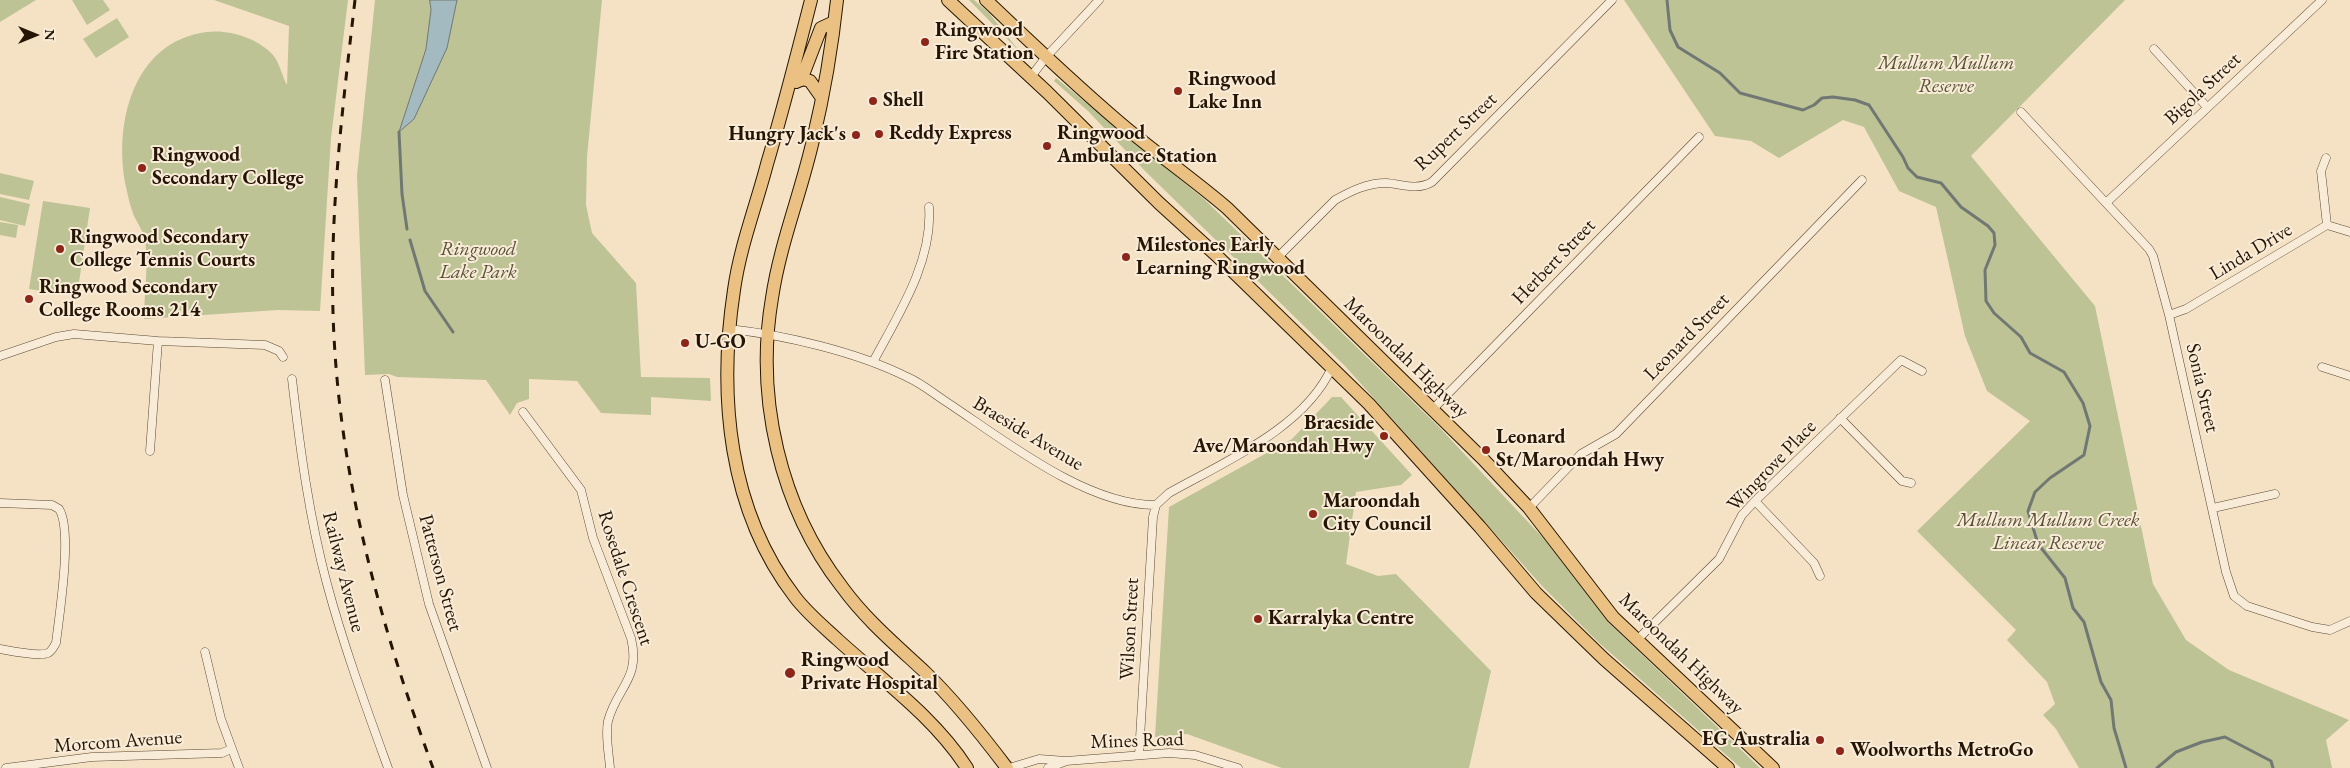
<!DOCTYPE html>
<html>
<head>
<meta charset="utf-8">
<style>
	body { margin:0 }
	#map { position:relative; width:2350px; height:768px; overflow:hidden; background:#f5e2c5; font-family:"EB Garamond",serif }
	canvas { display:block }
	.north { position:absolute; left:10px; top:10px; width:50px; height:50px; -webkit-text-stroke:4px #f8ecd9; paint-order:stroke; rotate:90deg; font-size:14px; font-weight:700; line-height:20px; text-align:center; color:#251502 }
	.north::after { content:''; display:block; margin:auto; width:18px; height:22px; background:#251502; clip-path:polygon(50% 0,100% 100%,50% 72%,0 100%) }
</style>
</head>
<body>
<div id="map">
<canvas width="2350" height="768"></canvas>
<div class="north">N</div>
</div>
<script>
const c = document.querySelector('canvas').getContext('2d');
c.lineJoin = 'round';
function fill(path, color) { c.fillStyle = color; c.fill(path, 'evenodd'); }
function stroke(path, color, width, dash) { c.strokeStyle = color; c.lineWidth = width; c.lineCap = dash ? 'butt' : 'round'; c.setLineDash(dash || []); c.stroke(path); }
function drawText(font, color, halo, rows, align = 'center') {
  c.font = font + ' "EB Garamond",serif'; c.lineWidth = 4; c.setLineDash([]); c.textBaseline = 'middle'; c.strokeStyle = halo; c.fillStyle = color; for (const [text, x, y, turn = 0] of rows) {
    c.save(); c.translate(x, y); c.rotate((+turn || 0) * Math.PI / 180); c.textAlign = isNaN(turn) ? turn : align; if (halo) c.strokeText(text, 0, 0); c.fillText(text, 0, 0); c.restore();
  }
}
const green = new Path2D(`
	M 0,0 L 36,0 L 0,22 Z
	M 72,0 L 103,0 L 110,10 L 87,25 Z
	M 214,0 L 348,0 L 331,138 L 320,311 L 278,310 L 144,319 C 144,295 149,263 145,240 C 143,231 138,224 134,216 C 130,206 128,196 126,187 C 113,124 133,41 207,32 C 228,29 258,38 273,55 C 280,63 282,77 287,85 L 289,26 Z
	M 375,0 L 602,0 L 587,157 L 586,205 L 592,233 L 636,283 L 641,377 L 710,378 L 711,401 L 651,397 L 651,415 L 601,413 L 577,381 L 529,379 L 529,399 L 517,403 L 510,415 L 486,380 L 397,377 L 389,374 L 365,375 L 357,175 Z
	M 969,0 L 974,0 L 989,13 L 1020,52 Z
	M 1624,0 L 2125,0 L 1971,156 L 2095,306 L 2153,584 L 2186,640 L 2229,670 L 2349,720 L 2326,740 L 2332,768 L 2079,768 L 2056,729 L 2043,715 L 2055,704 L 2047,682 L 2007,640 L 2016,630 L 1917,531 L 2030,421 L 1987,391 L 1965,336 L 1936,207 L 1899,191 L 1864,127 L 1843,120 L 1779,158 L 1751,141 L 1715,136 Z
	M 117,18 L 129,37 L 96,58 L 83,39 Z
	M 1056,78 L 1204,199 L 1440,428 L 1544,539 L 1609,623 L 1760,768 L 1741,768 L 1598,642 L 1543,587 L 1345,366 L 1145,171 L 1088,111 L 1054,81 Z
	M 0,173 L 34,181 L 29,200 L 0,194 Z
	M 0,197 L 30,204 L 25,226 L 0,220 Z
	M 43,201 L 90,208 L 77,296 L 29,289 Z
	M 0,222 L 18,225 L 16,238 L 0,235 Z
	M 1332,397 L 1341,397 L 1412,475 L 1401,485 L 1356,492 L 1346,564 L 1378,576 L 1396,574 L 1491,671 L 1469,768 L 1282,768 L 1187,734 L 1155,737 L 1169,507 L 1292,439 Z`);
const water = new Path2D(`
	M 430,0 L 457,0 L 447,48 L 414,119 L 399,132 L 426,49 L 431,10 Z`);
const stream = new Path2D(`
	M 1667,0 L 1670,30 L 1678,47 L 1720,73 L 1740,93 L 1803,110 L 1814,105 L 1822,98 L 1833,97 L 1855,100 L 1869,105 L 1903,157 L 1908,168 L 1917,177 L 1941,183 L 1961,207 L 1988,226 L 1994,233 L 1995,245 L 1985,270 L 1986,301 L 1994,313 L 2021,337 L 2030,353 L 2064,372 L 2083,403 L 2090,426 L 2084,455 L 2050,478 L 2035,492 L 2028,511 L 2038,544 L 2065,578 L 2073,608 L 2084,622 L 2101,682 L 2111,700 L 2114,728 L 2126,768
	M 399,132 L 402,194 L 407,229
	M 410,240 L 425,291 L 453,332
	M 2157,768 L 2176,752 L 2202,742 L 2225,737 L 2271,761 L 2273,768`);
const minor = new Path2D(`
	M 2154,49 L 2207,107
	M 1030,78 L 1046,57 L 1099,0
	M 2021,112 L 2149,249 L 2153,256 L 2169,315 L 2226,572 L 2234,596 L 2247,606 L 2312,627 L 2330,630 L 2350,621
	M 2326,158 L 2321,171 L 2327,225
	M 2107,202 L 2322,0
	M 1277,258 L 1335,200 C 1351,191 1367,183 1386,183 C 1403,184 1416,191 1432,182 L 1612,0
	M 2169,315 L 2186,309 L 2327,225 L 2350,232
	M 729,329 C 785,335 857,352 907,377 C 921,383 933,393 945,401 C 1003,439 1086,506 1156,505 L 1169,493 C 1224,462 1305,428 1332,367
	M 0,356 L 56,337 L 74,334 L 158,341 L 265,345 L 279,351 L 283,357
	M 873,362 C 898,315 933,262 929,207
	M 2322,367 L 2350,376
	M 292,379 C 300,448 309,517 327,584 C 344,647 366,707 388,768
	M 385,380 L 403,495 L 429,604 L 487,768
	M 1432,410 L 1699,137
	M 523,412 L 581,490 L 593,538 L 631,638 C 641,679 617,687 608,721 C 605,735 609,754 610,768
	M 1840,418 L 1902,481 L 1911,483
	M 150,451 L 158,341
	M 1755,501 L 1814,563 L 1820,576
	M 0,503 L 52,505 L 59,509 C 73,530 59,617 56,643 C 54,646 52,651 48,653 C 39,657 11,651 0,649
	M 1529,508 L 1581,454 L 1616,434 L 1862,180
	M 2213,508 L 2275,494
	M 1637,640 L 1719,559 L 1742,515 L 1755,501 L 1901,360 L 1922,371
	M 205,652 L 221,719 L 239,768
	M 1139,755 L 1153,517 L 1156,505
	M 6,768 L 92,757 L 222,753 L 231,749
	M 1009,768 L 1039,759 L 1066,761 L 1169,753 L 1195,755 L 1238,768
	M 1048,768 L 1064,762`);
const primary = new Path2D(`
	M 811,0 C 797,55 783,110 767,164 C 756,206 740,247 734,290 C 718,395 728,510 795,597 C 807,613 823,626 838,640 C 882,680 934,717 967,768
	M 837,0 C 832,47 824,94 813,140 C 801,193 780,244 772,298 C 755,398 780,507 842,587 C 866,620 896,645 926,673 C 956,702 982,735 1007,768
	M 801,80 L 821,28 L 834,22
	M 796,82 L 803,79 L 810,81 L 822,98`);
const trunk = new Path2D(`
	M 948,0 L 1047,92 L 1159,203 L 1215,254 L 1369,404 L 1480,527 L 1536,593 L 1604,659 L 1728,768
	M 986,0 C 1030,42 1073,83 1119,122 C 1154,152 1192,178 1227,208 L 1483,459 L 1529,508 L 1613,617 L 1773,768`);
const rail = new Path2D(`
	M 355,0 C 342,112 328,224 334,337 C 342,487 381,627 433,768`);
const markers = [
	[925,42,5,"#8f2418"],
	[1178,91,5,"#8f2418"],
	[873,101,5,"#8f2418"],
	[879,134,5,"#8f2418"],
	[856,135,5,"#8f2418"],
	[1047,146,5,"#8f2418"],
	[142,168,5,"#8f2418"],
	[60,249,5,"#8f2418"],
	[1126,257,5,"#8f2418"],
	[29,299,5,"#8f2418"],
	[685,343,5,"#8f2418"],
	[1384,436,5,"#8f2418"],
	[1486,450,5,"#8f2418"],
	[1313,514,5,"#8f2418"],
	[1258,619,5,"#8f2418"],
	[790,673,6,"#8f2418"],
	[1820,740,5,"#8f2418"],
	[1840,751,5,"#8f2418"]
];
const poiNames = [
	["Ringwood",935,31],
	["Fire Station",935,54],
	["Ringwood",1188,80],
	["Lake Inn",1188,103],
	["Shell",883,101],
	["Reddy Express",889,134],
	["Ringwood",1057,134],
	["Ambulance Station",1057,157],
	["Hungry Jack's",846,135,"right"],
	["Ringwood",152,156],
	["Secondary College",152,179],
	["Ringwood Secondary",70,238],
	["College Tennis Courts",70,261],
	["Milestones Early",1136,246],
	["Learning Ringwood",1136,269],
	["Ringwood Secondary",39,288],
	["College Rooms 214",39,311],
	["U-GO",695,343],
	["Braeside",1374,424,"right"],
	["Ave/Maroondah Hwy",1374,447,"right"],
	["Leonard",1496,438],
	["St/Maroondah Hwy",1496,461],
	["Maroondah",1323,502],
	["City Council",1323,525],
	["Karralyka Centre",1268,619],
	["Ringwood",801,661],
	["Private Hospital",801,684],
	["EG Australia",1810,740,"right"],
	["Woolworths MetroGo",1850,751]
];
const parkNames = [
	["Mullum Mullum",1946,64],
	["Reserve",1946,87],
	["Ringwood",478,250],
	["Lake Park",478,273],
	["Mullum Mullum Creek",2048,521],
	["Linear Reserve",2048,544]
];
const streetNames = [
	["Bigola Street",2203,89,-43],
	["Rupert Street",1456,132,-43],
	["Linda Drive",2251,252,-31],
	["Herbert Street",1554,262,-46],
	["Leonard Street",1687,337,-46],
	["Maroondah Highway",1406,358,44],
	["Sonia Street",2202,388,77],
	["Braeside Avenue",1028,434,31],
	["Wingrove Place",1772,466,-46],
	["Railway Avenue",343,572,76],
	["Patterson Street",440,573,75],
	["Rosedale Crescent",625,578,72],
	["Wilson Street",1130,629,-87],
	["Maroondah Highway",1681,654,44],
	["Mines Road",1137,741,-2],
	["Morcom Avenue",118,742,-4]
];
fill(green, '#bdc394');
fill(water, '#a3bac0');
stroke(water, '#717874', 1);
stroke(stream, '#717874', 3);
stroke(minor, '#594833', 9);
stroke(primary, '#251502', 14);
stroke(trunk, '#251502', 14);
stroke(minor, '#f8ecd9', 8);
stroke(primary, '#eac182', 12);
stroke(trunk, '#eac182', 12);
stroke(rail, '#251502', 3, [9, 9]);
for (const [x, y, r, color] of markers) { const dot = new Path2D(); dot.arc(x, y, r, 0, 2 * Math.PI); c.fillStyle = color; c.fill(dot); stroke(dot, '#f8ecd9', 2); }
drawText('bold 20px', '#251502', '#f8ecd9', poiNames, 'left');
drawText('italic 20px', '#5a5235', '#f8ecd9', parkNames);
drawText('20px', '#251502', '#f8ecd9', streetNames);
</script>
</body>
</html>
